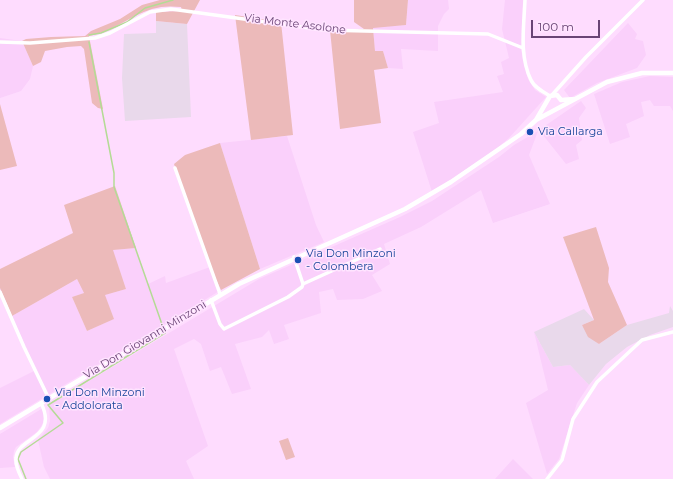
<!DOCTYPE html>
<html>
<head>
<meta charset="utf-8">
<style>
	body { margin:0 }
	#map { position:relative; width:673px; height:479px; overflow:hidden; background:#fedcfe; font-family:Montserrat,sans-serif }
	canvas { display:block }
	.scale { position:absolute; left:531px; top:20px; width:69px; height:18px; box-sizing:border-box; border:2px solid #694475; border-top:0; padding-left:5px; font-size:12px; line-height:14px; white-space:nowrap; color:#694475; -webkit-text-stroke:3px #ffe4ff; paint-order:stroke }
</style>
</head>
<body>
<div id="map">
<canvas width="673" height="479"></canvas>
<div class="scale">100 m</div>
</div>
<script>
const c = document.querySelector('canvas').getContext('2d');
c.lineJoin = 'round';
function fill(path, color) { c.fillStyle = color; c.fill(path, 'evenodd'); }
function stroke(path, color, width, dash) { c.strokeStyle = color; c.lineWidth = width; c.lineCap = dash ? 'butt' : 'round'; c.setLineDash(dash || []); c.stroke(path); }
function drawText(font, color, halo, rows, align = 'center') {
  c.font = font + ' Montserrat,sans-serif'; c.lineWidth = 3; c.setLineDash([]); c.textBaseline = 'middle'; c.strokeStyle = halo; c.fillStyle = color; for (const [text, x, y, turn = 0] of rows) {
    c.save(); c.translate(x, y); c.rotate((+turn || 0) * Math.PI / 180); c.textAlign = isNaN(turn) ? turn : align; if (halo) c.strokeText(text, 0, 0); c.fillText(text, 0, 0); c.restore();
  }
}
const residential = new Path2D(`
	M 408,0 L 448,0 L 449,9 L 444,14 L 438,26 L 438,51 L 401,49 L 403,69 L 388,68 L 383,51 L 375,51 L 373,27 L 406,25 Z
	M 505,0 L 523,0 L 521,50 L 528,79 L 535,90 L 546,97 L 509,138 L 494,151 L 432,192 L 413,132 L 439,123 L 434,102 L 503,92 L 497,76 L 504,74 L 501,62 L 509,58 L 502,29 Z
	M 628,23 L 637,34 L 635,39 L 643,41 L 646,55 L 637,68 L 597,83 L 570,98 L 564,90 Z
	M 0,38 L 22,41 L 33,66 L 30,79 L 21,91 L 0,98 Z
	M 650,76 L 673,77 L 673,111 L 670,106 L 654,106 L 650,100 L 641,102 L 644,116 L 626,124 L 630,137 L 610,144 L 594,94 L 622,82 Z
	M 581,101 L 586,108 L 579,118 L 582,140 L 576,145 L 579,159 L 566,164 L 539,130 Z
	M 538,131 L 529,155 L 550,204 L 493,223 L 481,190 L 421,227 L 384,244 L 390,264 L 372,275 L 382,291 L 363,299 L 337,300 L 333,289 L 319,292 L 321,313 L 284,325 L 289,339 L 274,344 L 269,330 L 262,337 L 235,344 L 251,389 L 232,394 L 221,367 L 210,371 L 201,344 L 194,339 L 174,349 L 208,446 L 186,461 L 194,479 L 50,479 L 44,467 L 38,440 L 48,428 L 50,421 L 49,405 L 259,279 L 400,217 L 432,201 L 499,157 L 514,145 Z
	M 287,136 L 316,225 L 324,242 L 260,269 L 220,143 Z
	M 136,248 L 148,284 L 165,276 L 166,283 L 210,267 L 221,290 L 0,424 L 0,388 L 36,370 L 12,316 L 77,279 L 84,293 L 72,297 L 87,331 L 113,319 L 104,295 L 126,289 L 112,250 Z
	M 534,332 L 553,367 L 570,365 L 589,385 L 577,403 L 559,459 L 547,474 L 526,403 L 548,390 Z
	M 43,408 L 44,419 L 42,425 L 37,432 L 16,447 L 14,451 L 13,457 L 15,467 L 0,468 L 0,434 Z
	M 513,459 L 533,479 L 495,479 Z`);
const industrial = new Path2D(`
	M 156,21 L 187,24 L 191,117 L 125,121 L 122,78 L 124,34 L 156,33 Z
	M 670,306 L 673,311 L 673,327 L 650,335 L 627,347 L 606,364 L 589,385 L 570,365 L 553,367 L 534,332 L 584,309 L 594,320 L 582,325 L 599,344 L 627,325 L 669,313 Z`);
const green = new Path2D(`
	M 160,0 L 200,0 L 187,24 L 156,21 L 156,12 L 182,11 L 181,7 C 171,6 162,6 152,9 C 130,16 112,32 89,36 L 103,109 L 98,108 L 92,103 L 84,49 L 81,46 L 67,47 L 45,51 L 41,62 L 33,66 L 22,41 L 26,39 L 51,37 L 85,36 L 91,31 L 120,19 L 142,5 Z
	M 354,0 L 408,0 L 406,25 L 373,28 L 375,51 L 383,51 L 388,68 L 374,70 L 381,123 L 340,129 L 330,30 L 364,29 L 354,22 Z
	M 235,15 L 281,22 L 293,135 L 251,140 Z
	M 0,104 L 17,166 L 0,170 Z
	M 220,143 L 260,269 L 221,290 L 210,267 L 174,164 L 185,155 Z
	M 115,186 L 136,248 L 113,250 L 126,289 L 105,295 L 114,319 L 87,331 L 72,297 L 84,293 L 77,279 L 12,316 L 0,288 L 0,269 L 73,233 L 64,205 Z
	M 596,227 L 609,268 L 608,282 L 627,325 L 599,344 L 588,337 L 582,325 L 594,320 L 563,237 Z
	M 288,438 L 295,457 L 286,460 L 279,441 Z`);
const stream = new Path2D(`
	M 89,35 L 101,33 L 127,22 L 145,8 L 173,0
	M 26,479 L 18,459 L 21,452 L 63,423 L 48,405 L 165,333 L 114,187 L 114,173 L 89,42`);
const minor = new Path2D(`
	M 525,0 C 524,26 519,56 531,80 C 534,87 543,92 550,96
	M 0,42 L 30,43 L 95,38 L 110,33 L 150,12 L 171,9 L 324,30 L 488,34 L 523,48
	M 552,95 L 586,57 L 643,0
	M 175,168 L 220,294
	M 303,284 L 380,249
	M 0,292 L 24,347 L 49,399
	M 211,300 L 220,324 L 224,329 L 288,297 L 302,287 L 303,284 L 294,257
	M 22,479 C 19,473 15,464 16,458 C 17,437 59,439 41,403
	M 547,479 L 562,460 L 573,419 L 597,382 L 642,340 L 673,332`);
const tertiary = new Path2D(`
	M 536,120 L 607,82 L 642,73 L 673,73
	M 0,428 L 239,284 L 405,209 L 451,182 L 521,134 L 536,120 L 550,96 L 557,95 L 561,100 L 575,99`);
const markers = [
	[530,132,4,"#1a4fb4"],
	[298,260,4,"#1a4fb4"],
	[47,399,4,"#1a4fb4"]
];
const streetNames = [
	["Via Monte Asolone",295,24,7],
	["Via Don Giovanni Minzoni",145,340,-31]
];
const transitNames = [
	["Via Callarga",538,132],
	["Via Don Minzoni",306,254],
	["- Colombera",306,267],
	["Via Don Minzoni",55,393],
	["- Addolorata",55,406]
];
fill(residential, '#fad0fb');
fill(industrial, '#e9d9eb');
fill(green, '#ecbaba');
stroke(stream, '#b4db95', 1.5);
stroke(minor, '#fff', 3.5);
stroke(tertiary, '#fff', 4.5);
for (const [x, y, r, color] of markers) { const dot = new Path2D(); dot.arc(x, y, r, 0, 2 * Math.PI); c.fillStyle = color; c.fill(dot); stroke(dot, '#ffe4ff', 1.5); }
drawText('11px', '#694475', '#ffe4ff', streetNames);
drawText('11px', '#164399', '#ffe4ff', transitNames, 'left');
</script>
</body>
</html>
